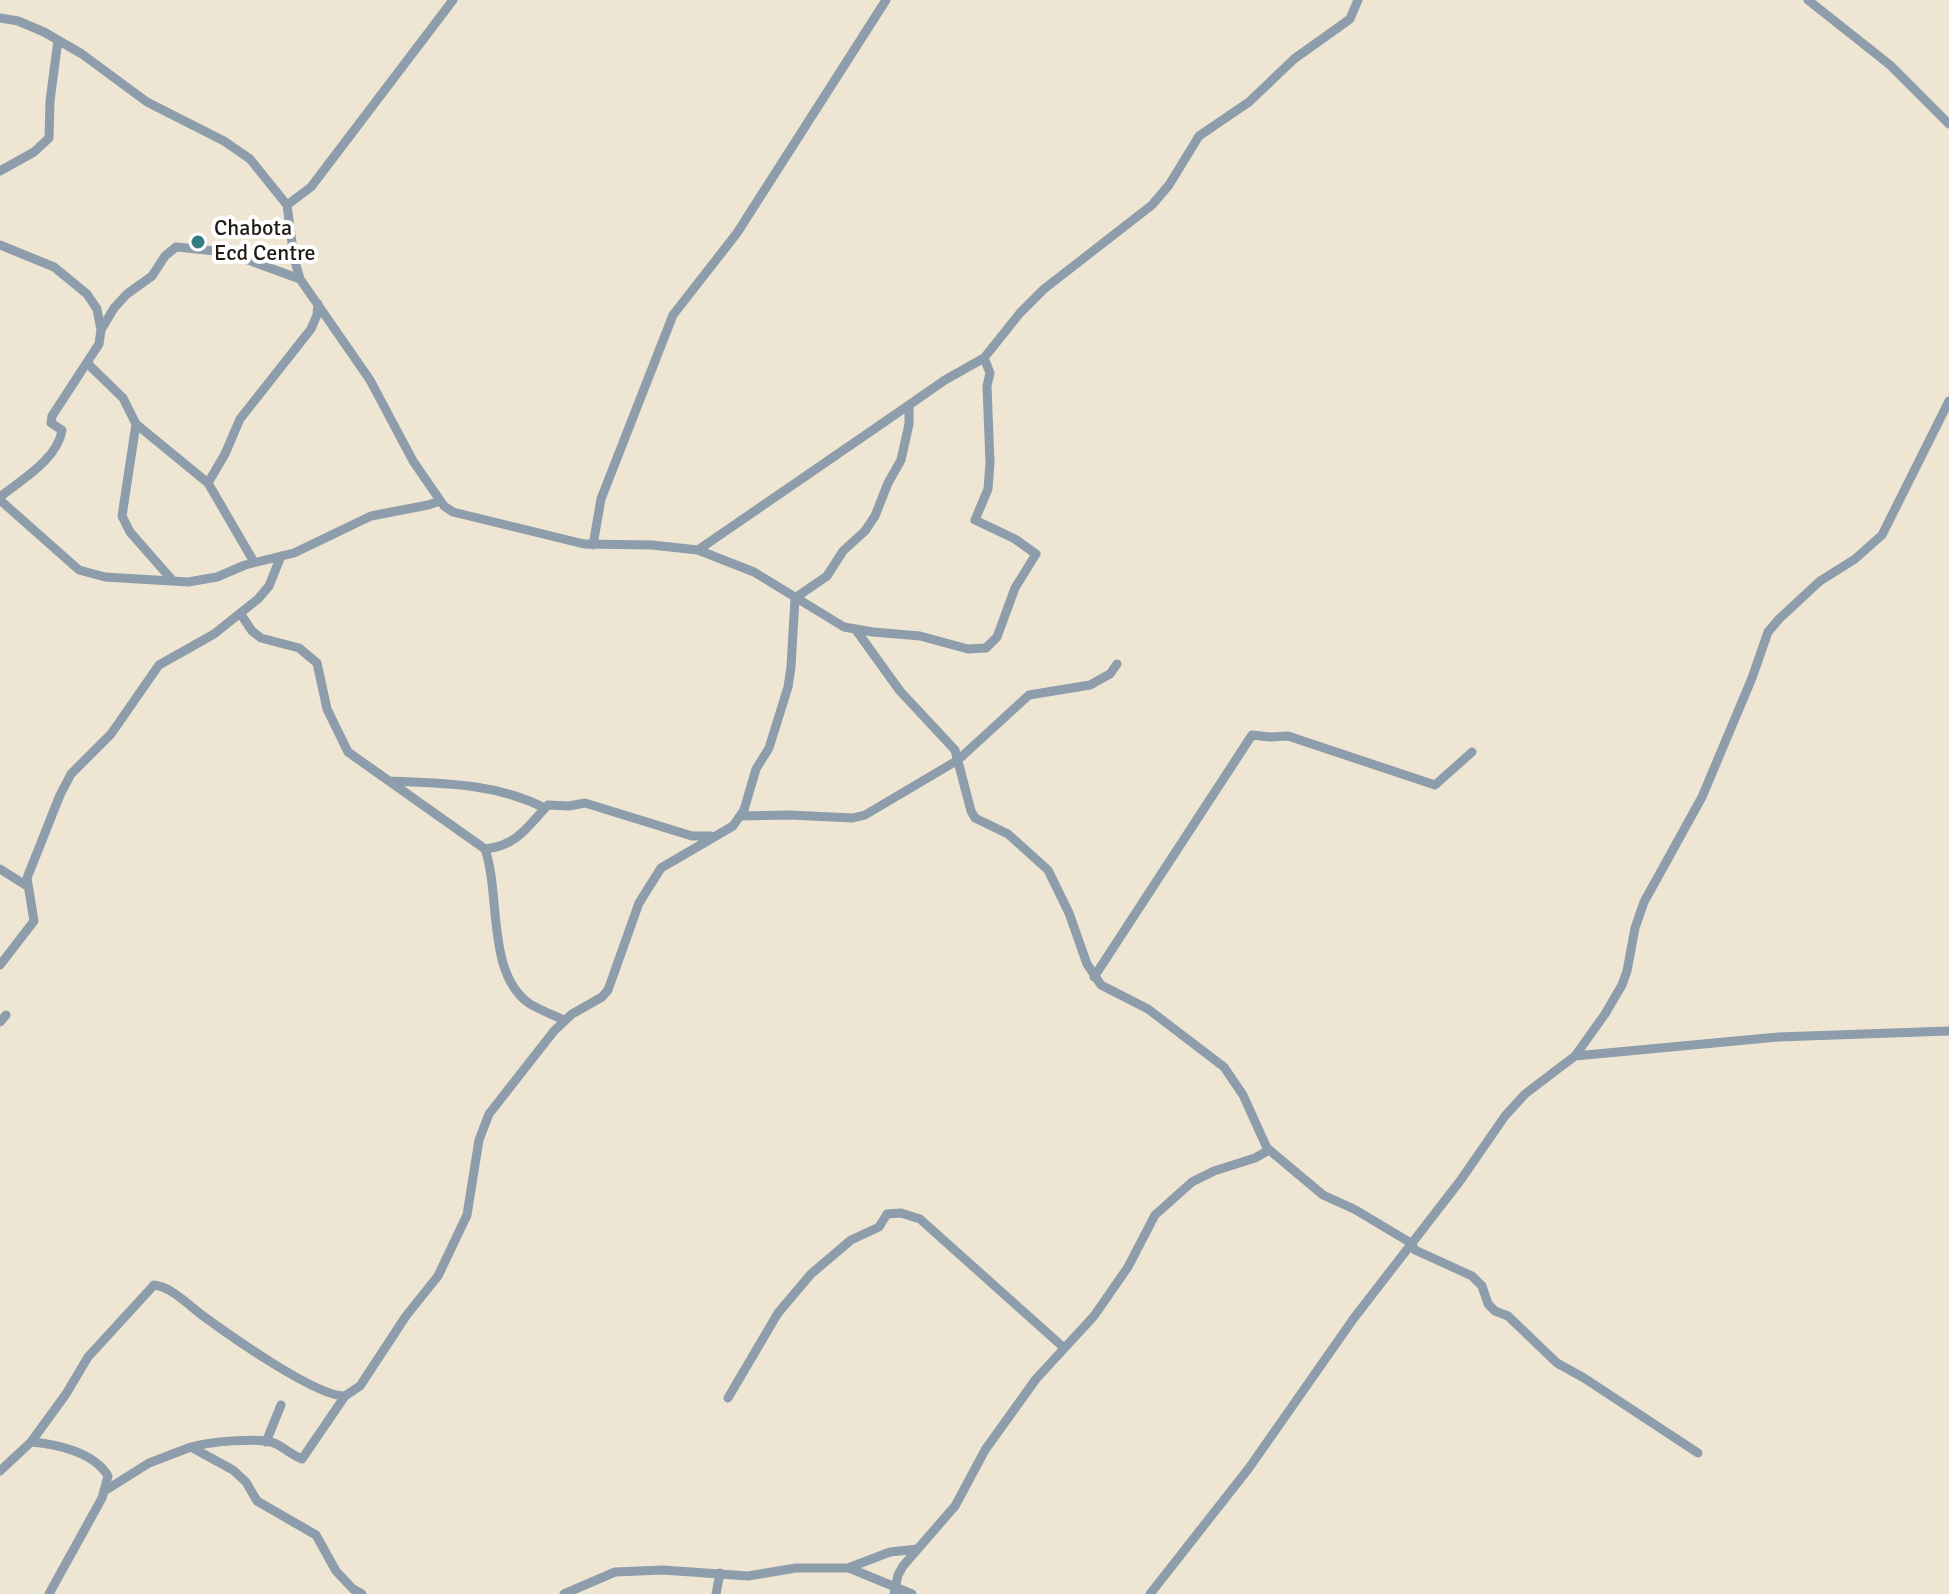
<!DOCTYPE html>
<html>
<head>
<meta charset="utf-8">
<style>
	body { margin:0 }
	canvas { display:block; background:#eee5d2 }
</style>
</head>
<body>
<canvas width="1949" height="1594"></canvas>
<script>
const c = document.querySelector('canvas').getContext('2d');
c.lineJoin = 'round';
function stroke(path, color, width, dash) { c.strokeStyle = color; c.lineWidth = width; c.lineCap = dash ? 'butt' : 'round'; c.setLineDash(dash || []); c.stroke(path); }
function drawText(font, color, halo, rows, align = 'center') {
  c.font = font + ' Signika,sans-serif'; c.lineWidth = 8; c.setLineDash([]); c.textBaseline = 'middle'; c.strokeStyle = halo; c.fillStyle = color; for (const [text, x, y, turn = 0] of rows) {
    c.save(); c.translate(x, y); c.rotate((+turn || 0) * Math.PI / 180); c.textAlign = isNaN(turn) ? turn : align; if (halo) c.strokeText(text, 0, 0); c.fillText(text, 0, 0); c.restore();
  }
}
const street = new Path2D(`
	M 1808,0 L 1890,65 L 1949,124
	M 0,18 L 18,21 L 44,32 L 82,54 L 147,102 L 224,141 L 250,159 L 287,205 L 294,258 L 300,279 L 370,380 L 413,461 L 444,506 L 453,512 L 584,544 L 652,545 L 698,550 L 754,572 L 844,627 L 873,632 L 920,636 L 968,649 L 986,648 L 997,637 L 1015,588 L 1036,554 L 1015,539 L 975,520 L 988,489 L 990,463 L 987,386 L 990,373 L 984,358
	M 0,171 L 34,152 L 49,138 L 50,101 L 58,40
	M 287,205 L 311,187 L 453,0
	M 0,245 L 54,267 L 87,294 L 97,309 L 101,330 L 99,344 L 52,416 L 51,423 L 62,430 C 58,459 21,480 0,497
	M 101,330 L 114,308 L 127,294 L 152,276 L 165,256 L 176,247 L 226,252 L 300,279
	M 87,363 L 123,398 L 136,424 L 208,483 L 254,562
	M 136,424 L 122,516 L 130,532 L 173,581
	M 208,483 L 225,454 L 240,419 L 311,329 L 317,315 L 318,304
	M 0,500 L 79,570 L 105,577 L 188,582 L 217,577 L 245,565 L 294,553 L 371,516 L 428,505 L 440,501
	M 593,545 L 601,499 L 673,315 L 737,233 L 886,0
	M 698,550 L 909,405
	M 240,613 L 252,631 L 261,638 L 299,648 L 317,663 L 327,709 L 348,752 L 485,849 C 501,895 486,974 530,1004 C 540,1010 553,1015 564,1020
	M 856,630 L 900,691 L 955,750 L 971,811 L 975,818 L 1008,834 L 1048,870 L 1069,913 L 1087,964 L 1101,985 L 1148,1009 L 1224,1067 L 1243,1095 L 1267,1148 L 1323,1195 L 1354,1209 L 1411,1243 L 1415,1250 L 1472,1276 L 1482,1286 L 1488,1304 L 1495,1311 L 1508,1316 L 1557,1363 L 1584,1378 L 1698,1453
	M 389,781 C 442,783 496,783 545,808
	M 741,816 L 789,815 L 853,818 L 865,815 L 958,760 L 1029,695 L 1090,685 L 1110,674 L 1117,664
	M 485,849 C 517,846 527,827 548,805 L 569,806 L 585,803 L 692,836 L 711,836
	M 0,869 L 27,886
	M 0,965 L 34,921 L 27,878 L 60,795 L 71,774 L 111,734 L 159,665 L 214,634 L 258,599 L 269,586 L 281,556
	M 1094,977 L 1252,735 L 1270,737 L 1288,736 L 1435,785 L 1472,752
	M 0,1022 L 6,1015
	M 1575,1056 L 1778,1037 L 1949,1031
	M 728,1398 L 778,1313 L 811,1274 L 851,1240 L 879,1227 L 887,1214 L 901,1213 L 920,1219 L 1063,1347
	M 31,1442 C 56,1444 94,1452 108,1476 L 102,1498 L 49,1594
	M 266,1442 L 281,1405
	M 191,1447 C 208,1442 258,1437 274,1443 C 284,1447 291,1455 302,1459 L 345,1396 L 360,1386 L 406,1316 L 438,1276 L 467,1215 L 479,1140 L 489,1114 L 554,1031 L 572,1014 L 602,997 L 608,990 L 639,903 L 661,868 L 733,826 L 744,810 L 756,769 L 769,748 L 788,687 L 791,667 L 795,598 L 827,576 L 843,551 L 865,531 L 875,516 L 888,483 L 901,460 L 909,424 L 909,405 L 945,380 L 984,358 L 1020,313 L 1044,289 L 1152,205 L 1169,185 L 1199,136 L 1249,102 L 1294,59 L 1350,19 L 1358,0
	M 0,1471 L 31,1442 L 66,1394 L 88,1357 L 154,1285 C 173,1287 190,1307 206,1318 C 232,1337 317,1397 345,1396
	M 106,1490 L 149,1463 L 191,1447 L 233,1470 L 246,1482 L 257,1501 L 316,1535 L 336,1571 L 353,1589 L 362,1594
	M 849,1568 L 912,1594
	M 564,1594 L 615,1572 L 663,1570 L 748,1576 L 796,1568 L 848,1568 L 890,1552 L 918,1549
	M 716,1594 L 720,1573
	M 894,1594 L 898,1575 L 903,1566 L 955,1506 L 985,1450 L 1036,1379 L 1094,1316 L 1128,1267 L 1155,1215 L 1192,1182 L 1214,1171 L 1255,1158 L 1269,1150
	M 1150,1594 L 1249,1468 L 1354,1318 L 1460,1181 L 1505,1116 L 1525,1094 L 1575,1056 L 1605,1014 L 1622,985 L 1627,971 L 1635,928 L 1644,902 L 1702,797 L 1752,678 L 1768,632 L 1779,619 L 1820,581 L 1855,559 L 1882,535 L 1949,401`);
const markers = [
	[198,242,8,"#357d83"]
];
const poiNames = [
	["Chabota",214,229],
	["Ecd Centre",214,254]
];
stroke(street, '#8d9dab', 9);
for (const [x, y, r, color] of markers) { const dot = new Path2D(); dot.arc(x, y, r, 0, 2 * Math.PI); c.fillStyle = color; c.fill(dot); stroke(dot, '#fff', 3); }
drawText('22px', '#1f1c15', '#fff', poiNames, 'left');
</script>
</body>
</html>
